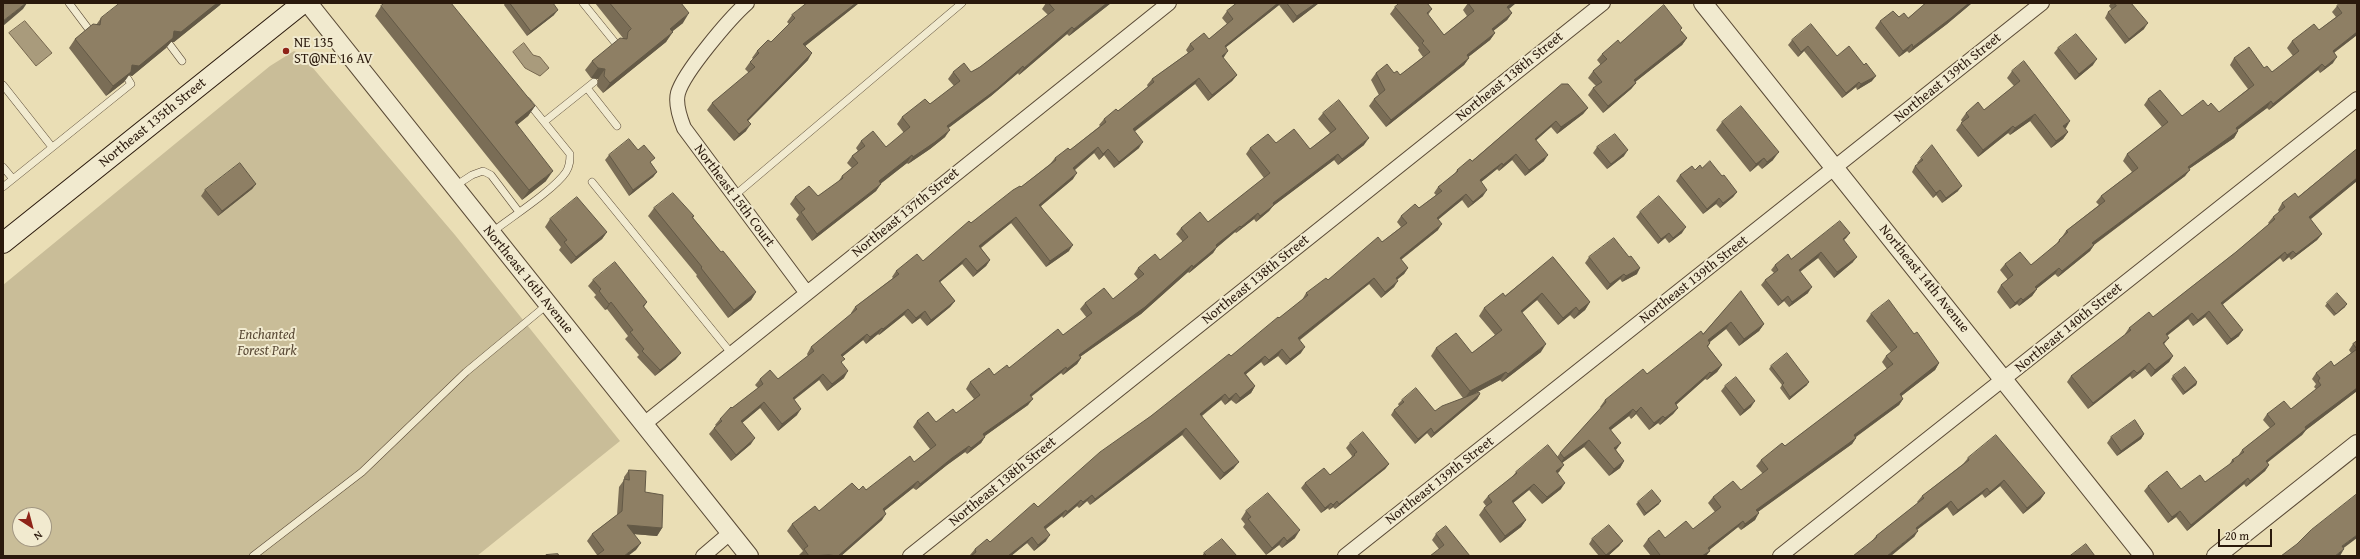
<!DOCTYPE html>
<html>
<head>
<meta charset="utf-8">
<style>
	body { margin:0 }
	#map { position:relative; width:2360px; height:559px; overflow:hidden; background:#eadeb5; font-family:"Gentium Book Plus",serif }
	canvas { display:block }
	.frame { position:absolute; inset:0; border:4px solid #2a190c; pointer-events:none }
	.north { position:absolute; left:12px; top:507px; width:40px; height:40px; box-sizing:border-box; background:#f1eacf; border:1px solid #a19681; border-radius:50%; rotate:144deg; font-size:11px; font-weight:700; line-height:16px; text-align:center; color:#2a190c }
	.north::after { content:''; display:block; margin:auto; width:14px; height:18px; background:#8f2418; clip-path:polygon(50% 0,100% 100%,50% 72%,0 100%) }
	.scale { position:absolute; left:2218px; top:529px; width:54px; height:18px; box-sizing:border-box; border:2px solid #2a190c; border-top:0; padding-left:5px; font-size:12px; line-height:14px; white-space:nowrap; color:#2a190c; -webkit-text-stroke:3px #f1eacf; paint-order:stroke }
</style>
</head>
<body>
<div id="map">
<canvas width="2360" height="559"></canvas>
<div class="frame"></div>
<div class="north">N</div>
<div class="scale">20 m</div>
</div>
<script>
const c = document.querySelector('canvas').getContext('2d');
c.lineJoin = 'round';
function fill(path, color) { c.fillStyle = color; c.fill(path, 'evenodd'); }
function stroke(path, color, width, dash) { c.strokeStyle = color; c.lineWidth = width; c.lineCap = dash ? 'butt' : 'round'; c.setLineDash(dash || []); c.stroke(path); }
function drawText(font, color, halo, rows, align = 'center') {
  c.font = font + ' "Gentium Book Plus",serif'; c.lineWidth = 4; c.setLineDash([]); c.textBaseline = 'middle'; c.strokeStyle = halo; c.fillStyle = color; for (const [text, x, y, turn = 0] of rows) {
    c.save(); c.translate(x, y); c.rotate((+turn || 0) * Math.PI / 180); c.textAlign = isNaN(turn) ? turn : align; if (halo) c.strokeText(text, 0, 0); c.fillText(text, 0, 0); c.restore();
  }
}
const green = new Path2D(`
	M 294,51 L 301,54 L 455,235 L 620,441 L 477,556 L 3,556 L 3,285 L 270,66 ZM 20,515 L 44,515 L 44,539 L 20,539 Z`);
const water = new Path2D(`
	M 25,21 L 52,53 L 36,66 L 9,33 Z
	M 524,43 L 533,55 L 540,57 L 549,68 L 540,76 L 525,68 L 513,52 Z`);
const service = new Path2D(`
	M 69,3 L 90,31
	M 583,3 L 617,45
	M 170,45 L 182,61
	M 3,85 L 52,147
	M 587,88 L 617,126
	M 544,122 L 594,82
	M 3,167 L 13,179
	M 592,182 L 731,353
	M 455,186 L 472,175 L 483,171 L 491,175 L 519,212
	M 3,187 L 131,84 L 128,79
	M 734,196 L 962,3
	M 491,233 C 510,218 554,190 566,172 C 570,166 570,160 570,154 L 527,101
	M 253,556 L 362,472 L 466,372 L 548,304`);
const minor = new Path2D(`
	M 747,3 C 730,18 684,72 678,93 C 675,104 680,118 684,128 L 806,292
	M 644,424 L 1169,3
	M 703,556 L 730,533
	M 910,556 L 1603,3
	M 1345,556 L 2042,3
	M 1780,556 L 2357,99`);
const tertiary = new Path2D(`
	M 308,3 L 749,556
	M 1703,3 L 2144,556
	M 2216,556 L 2357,444`);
const secondary = new Path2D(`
	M 3,243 L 303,3`);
const wall = new Path2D(`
	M 505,3 L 553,3 L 554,15 L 527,36 L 504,5 Z
	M 595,3 L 681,3 L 683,23 L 672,31 L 666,42 L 603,93 L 597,86 L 598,79 L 591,78 L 585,70 L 592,61 L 623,38 Z
	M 807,3 L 859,3 L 805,46 L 808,60 L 748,121 L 746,131 L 734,141 L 707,110 L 712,103 L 749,73 L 745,69 L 750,62 L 753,59 L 752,58 L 757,51 L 771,42 L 789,24 L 787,22 L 792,15 Z
	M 1046,3 L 1111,3 L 1069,36 L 1067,34 L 1019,75 L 1018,73 L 991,96 L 948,128 L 945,137 L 930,149 L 908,164 L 907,163 L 881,183 L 876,191 L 812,241 L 796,219 L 799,215 L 790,204 L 795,197 L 818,196 L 838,182 L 842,176 L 852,168 L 847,163 L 852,156 L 858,151 L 856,148 L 861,141 L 886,147 L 904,133 L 897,124 L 902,117 L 930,104 L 954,86 L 948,79 L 953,72 L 971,72 L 980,67 L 1048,15 L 1042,9 Z
	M 1237,3 L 1319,3 L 1293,23 L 1279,5 L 1226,47 L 1224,57 L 1223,58 L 1237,75 L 1232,81 L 1208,101 L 1195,84 L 1134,131 L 1139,148 L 1114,168 L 1104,155 L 1099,160 L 1094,153 L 1075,170 L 1073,179 L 1041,206 L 1069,251 L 1046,267 L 1011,223 L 981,248 L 990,260 L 986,266 L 973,277 L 962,264 L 940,282 L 955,301 L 950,307 L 927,326 L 920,318 L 912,324 L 904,315 L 879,335 L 878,334 L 866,344 L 863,340 L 842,357 L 842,363 L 844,378 L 827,391 L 819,380 L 794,400 L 797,415 L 778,431 L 760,408 L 742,423 L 751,444 L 731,461 L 709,434 L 714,428 L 716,426 L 715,425 L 720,419 L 732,408 L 758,388 L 755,385 L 760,379 L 778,379 L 808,356 L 807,354 L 811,347 L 852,314 L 851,313 L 855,307 L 893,278 L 892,277 L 896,271 L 923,261 L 971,223 L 1021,187 L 1050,164 L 1055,158 L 1070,150 L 1100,126 L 1099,125 L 1104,119 L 1118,111 L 1148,87 L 1147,85 L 1152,79 L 1188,53 L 1186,50 L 1190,44 L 1209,39 L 1227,24 L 1222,18 L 1227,11 Z
	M 1468,3 L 1516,3 L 1509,9 L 1512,13 L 1507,20 L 1493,31 L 1495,33 L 1490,40 L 1468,57 L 1469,58 L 1464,65 L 1386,127 L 1369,106 L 1374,99 L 1379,95 L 1371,80 L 1376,73 L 1394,73 L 1400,75 L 1423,57 L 1418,50 L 1419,48 L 1390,14 L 1395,7 L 1432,9 L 1428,15 L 1444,35 L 1467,16 L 1463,10 Z
	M 1923,3 L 1972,3 L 1947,24 L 1909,53 L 1907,51 L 1899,57 L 1875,28 L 1880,21 L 1899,17 L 1908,18 L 1924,5 Z
	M 2111,3 L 2131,3 L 2144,29 L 2125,44 L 2105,18 L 2108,12 L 2112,10 L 2109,6 Z
	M 2357,3 L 2357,35 L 2334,53 L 2333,63 L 2320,73 L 2318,70 L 2269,110 L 2267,108 L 2237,130 L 2238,131 L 2234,138 L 2189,169 L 2185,176 L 2094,245 L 2090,251 L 2058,277 L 2055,274 L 2036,289 L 2037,289 L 2032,296 L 2019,306 L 2017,304 L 2010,309 L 1997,292 L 2001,285 L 2008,280 L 2000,270 L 2005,264 L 2031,265 L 2056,245 L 2059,240 L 2062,237 L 2066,231 L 2099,205 L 2096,202 L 2101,196 L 2132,172 L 2123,161 L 2127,154 L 2162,127 L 2144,105 L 2148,99 L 2182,116 L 2208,106 L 2219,112 L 2248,89 L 2230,65 L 2234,58 L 2264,68 L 2272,72 L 2293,56 L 2287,48 L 2292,41 L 2319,30 L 2336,17 L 2332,12 L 2337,6 Z
	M 220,5 L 174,42 L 171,42 L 166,48 L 132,76 L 129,75 L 124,82 L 106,96 L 69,48 L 75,39 L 96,25 L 101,18 Z
	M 381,6 L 535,106 L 528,116 L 517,125 L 546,181 L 522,200 L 375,16 Z
	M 1681,31 L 1687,38 L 1682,45 L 1635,82 L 1636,83 L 1631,89 L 1603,113 L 1588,95 L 1593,88 L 1596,86 L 1588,78 L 1593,71 L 1601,65 L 1597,60 L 1602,54 L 1620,43 Z
	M 1792,40 L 1837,56 L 1872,81 L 1857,90 L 1856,87 L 1842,98 L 1804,51 L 1798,57 L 1788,45 Z
	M 2058,48 L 2093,65 L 2075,80 L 2054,53 Z
	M 2012,71 L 2066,128 L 2065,128 L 2068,132 L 2063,139 L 2051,148 L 2030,121 L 2010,135 L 2008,133 L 1978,157 L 1956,130 L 1962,122 L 1961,120 L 1966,113 L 1984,110 L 2014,86 L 2007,78 Z
	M 1562,84 L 1588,108 L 1583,114 L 1557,134 L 1551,127 L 1536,140 L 1544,161 L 1525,176 L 1512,160 L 1499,171 L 1497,169 L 1481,182 L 1483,196 L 1468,208 L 1462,200 L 1438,219 L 1438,230 L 1401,260 L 1408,268 L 1404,274 L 1397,279 L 1394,287 L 1381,298 L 1369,284 L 1300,340 L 1301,353 L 1286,365 L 1278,356 L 1264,366 L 1261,362 L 1246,374 L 1255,386 L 1251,393 L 1236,404 L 1231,400 L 1225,405 L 1221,400 L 1202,416 L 1234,468 L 1220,480 L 1182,435 L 1090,505 L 1087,501 L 1079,508 L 1077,506 L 1063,518 L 1062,516 L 1046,529 L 1046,541 L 1034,551 L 1027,543 L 1011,556 L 971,556 L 970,555 L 975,549 L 990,542 L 1038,507 L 1151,416 L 1231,356 L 1302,300 L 1306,293 L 1328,280 L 1382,242 L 1401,227 L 1397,222 L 1401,216 L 1419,208 L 1436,195 L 1434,193 L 1438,187 L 1454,175 L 1457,170 L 1472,161 Z
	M 1323,113 L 1364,145 L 1338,165 L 1334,160 L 1273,206 L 1269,211 L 1256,222 L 1254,219 L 1236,233 L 1235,232 L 1217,247 L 1213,253 L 1189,273 L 1188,272 L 1141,314 L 1080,357 L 1081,358 L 1077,364 L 1063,375 L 1061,373 L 1031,397 L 1028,405 L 985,436 L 981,443 L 967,454 L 965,452 L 947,465 L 916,490 L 913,488 L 884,511 L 882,520 L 841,556 L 800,556 L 799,555 L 803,551 L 787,531 L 792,524 L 819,511 L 859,490 L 866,490 L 914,462 L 930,449 L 913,427 L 917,421 L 936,422 L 956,413 L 974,399 L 966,389 L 970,382 L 994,375 L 1009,368 L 1063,335 L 1087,318 L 1080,309 L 1085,303 L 1113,299 L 1138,279 L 1134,274 L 1138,268 L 1160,260 L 1183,242 L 1176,234 L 1181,228 L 1208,222 L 1264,178 L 1246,154 L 1250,148 L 1276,143 L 1310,149 L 1330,133 L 1318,119 Z
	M 1722,122 L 1773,160 L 1762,169 L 1758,165 L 1750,172 L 1716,130 Z
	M 1597,147 L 1624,156 L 1607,169 L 1593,153 Z
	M 2357,149 L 2357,181 L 2310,219 L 2322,234 L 2317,240 L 2291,260 L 2289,257 L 2283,262 L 2280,258 L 2223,304 L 2239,336 L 2227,345 L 2205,317 L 2193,326 L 2188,319 L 2167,336 L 2164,344 L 2173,356 L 2169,362 L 2151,377 L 2145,369 L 2132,379 L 2130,376 L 2088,409 L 2067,382 L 2071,376 L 2125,335 L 2125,334 L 2129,328 L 2153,317 L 2236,252 L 2269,224 L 2268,223 L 2273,217 L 2279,212 L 2278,210 L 2282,203 L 2298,197 Z
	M 638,150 L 651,163 L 657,172 L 653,177 L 629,196 L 605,160 L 609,155 Z
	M 1921,158 L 1958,191 L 1942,203 L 1936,195 L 1933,198 L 1912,172 L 1915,166 L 1918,164 L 1917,163 Z
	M 1702,168 L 1722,176 L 1737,192 L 1733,197 L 1720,208 L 1716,204 L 1703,214 L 1676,181 L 1680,175 L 1695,170 Z
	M 256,184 L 252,189 L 218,216 L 201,196 L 205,190 Z
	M 654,208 L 694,216 L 693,218 L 721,252 L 756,292 L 751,300 L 728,318 L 696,276 L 697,275 L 648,216 Z
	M 1640,212 L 1682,233 L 1669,243 L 1665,238 L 1658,244 L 1636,217 Z
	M 550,219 L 607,232 L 602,239 L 571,264 L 559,250 L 561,247 L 545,227 Z
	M 1850,233 L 1846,238 L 1844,240 L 1853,262 L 1834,278 L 1818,258 L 1800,272 L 1808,293 L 1789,307 L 1784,301 L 1778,306 L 1761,285 L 1765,280 L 1774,273 L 1771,270 L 1775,265 L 1791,259 Z
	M 1553,257 L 1590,302 L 1585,310 L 1574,319 L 1570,315 L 1558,325 L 1537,300 L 1522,313 L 1541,352 L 1502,382 L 1500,380 L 1472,395 L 1480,394 L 1477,399 L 1431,438 L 1427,433 L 1415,444 L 1391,415 L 1394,410 L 1399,406 L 1398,404 L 1402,400 L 1435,411 L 1463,398 L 1431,356 L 1436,348 L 1472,353 L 1495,335 L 1479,316 L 1484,308 L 1505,296 Z
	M 1589,257 L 1637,274 L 1622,282 L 1620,279 L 1607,290 L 1585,263 Z
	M 593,280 L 647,302 L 644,307 L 676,359 L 655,376 L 637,357 L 639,355 L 625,339 L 628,336 L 607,309 L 605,310 L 594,297 L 596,295 L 588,286 Z
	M 1741,291 L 1764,324 L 1759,331 L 1739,346 L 1726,329 L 1710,342 L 1710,343 L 1708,347 L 1722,365 L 1717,372 L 1707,380 L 1705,379 L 1676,405 L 1678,408 L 1673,414 L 1660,425 L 1658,423 L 1649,430 L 1636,414 L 1631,419 L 1629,416 L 1611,430 L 1616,450 L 1624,461 L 1620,468 L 1609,476 L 1584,447 L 1562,463 L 1559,472 L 1557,473 L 1561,489 L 1542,504 L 1529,490 L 1513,503 L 1526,520 L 1521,527 L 1500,543 L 1479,515 L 1484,508 L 1486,506 L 1483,502 L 1488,496 L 1512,477 L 1516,472 L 1557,457 L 1560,453 L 1601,408 L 1600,407 L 1605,400 L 1647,374 L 1703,334 Z
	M 2327,303 L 2345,307 L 2334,316 L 2325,306 Z
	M 1871,314 L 1914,334 L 1939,363 L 1935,370 L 1901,396 L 1903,399 L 1899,405 L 1856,437 L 1856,438 L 1852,444 L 1758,512 L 1755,520 L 1741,530 L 1738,527 L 1709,550 L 1706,556 L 1651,556 L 1643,546 L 1648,539 L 1665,538 L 1693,529 L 1715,512 L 1708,503 L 1713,497 L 1741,490 L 1763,474 L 1756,466 L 1761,460 L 1785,446 L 1887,369 L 1882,362 L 1886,356 L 1891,352 L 1866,321 Z
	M 2357,341 L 2357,391 L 2306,430 L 2302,435 L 2267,462 L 2269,465 L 2265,471 L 2246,487 L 2244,484 L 2187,531 L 2176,517 L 2168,523 L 2144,491 L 2148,486 L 2181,489 L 2205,482 L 2229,465 L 2232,460 L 2238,456 L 2242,450 L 2270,428 L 2263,420 L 2267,414 L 2291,409 L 2316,389 L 2314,387 L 2316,384 L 2312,379 L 2316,373 L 2334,366 L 2351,353 L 2349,350 L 2353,344 Z
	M 1771,366 L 1807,385 L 1789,400 L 1780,388 L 1782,385 L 1769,369 Z
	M 2173,376 L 2197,382 L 2196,385 L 2183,395 L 2171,379 Z
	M 1725,386 L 1751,407 L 1740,416 L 1721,391 Z
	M 2144,434 L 2141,439 L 2117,456 L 2107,443 L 2111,437 Z
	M 1350,443 L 1389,464 L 1385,469 L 1335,509 L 1333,507 L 1329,510 L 1328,508 L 1321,513 L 1301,488 L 1305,483 L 1330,475 L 1350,459 L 1352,456 L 1346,448 Z
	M 1968,458 L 2045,493 L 2040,500 L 2023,514 L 2000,486 L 1985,498 L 1982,494 L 1953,516 L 1947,507 L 1917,530 L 1914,537 L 1872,541 L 1876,536 L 1918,503 L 1917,502 L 1922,496 L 1963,464 Z
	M 629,470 L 645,492 L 662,528 L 657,536 L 633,534 L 636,550 L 597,555 L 587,541 L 592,534 L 617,515 L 619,487 L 624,480 L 624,477 Z
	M 1638,502 L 1659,504 L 1644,516 L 1636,504 Z
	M 1246,511 L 1295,538 L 1282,548 L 1279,545 L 1266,555 L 1243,527 L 1245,524 L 1241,519 Z
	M 1436,534 L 1470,556 L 1439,549 L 1432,540 Z
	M 1592,539 L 1623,541 L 1619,546 L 1608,556 L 1599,556 L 1589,544 Z
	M 1204,553 L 1237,556 L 1202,556 Z`);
const shadedWall = new Path2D(`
	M 26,3 L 27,3 L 23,9 L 3,26 L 3,21 Z
	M 217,3 L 222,3 L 220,5 L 174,42 L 171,42 L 166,48 L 132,76 L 129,75 L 124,82 L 106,96 L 113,86 L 132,65 L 174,31 Z
	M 856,3 L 859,3 L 799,51 L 803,44 Z
	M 1107,3 L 1111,3 L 1069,36 L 1074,29 Z
	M 1278,3 L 1280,3 L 1279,5 L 1220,52 L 1225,46 Z
	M 1316,3 L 1319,3 L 1293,23 L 1297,16 Z
	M 1512,3 L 1516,3 L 1502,14 L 1507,7 Z
	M 1969,3 L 1972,3 L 1947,24 L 1909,53 L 1913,47 Z
	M 558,10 L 554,15 L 527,36 L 531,31 Z
	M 689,13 L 683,23 L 663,39 L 670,29 Z
	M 1512,13 L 1507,20 L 1487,36 L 1492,29 Z
	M 2148,23 L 2144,29 L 2125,44 L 2129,39 Z
	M 1072,27 L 1067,34 L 1019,75 L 1024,68 Z
	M 673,32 L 666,42 L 603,93 L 610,83 Z
	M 2357,32 L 2357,35 L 2328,57 L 2333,51 Z
	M 1495,33 L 1490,40 L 1462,62 L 1467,55 Z
	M 1687,38 L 1682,45 L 1629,87 L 1634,80 Z
	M 1912,44 L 1907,51 L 1899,57 L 1903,51 Z
	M 1808,46 L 1804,51 L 1798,57 L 1801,52 Z
	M 1228,51 L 1224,57 L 1217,62 L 1222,56 Z
	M 812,53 L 808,60 L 742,127 L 747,120 Z
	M 2337,57 L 2333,63 L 2320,73 L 2325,67 Z
	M 1469,58 L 1464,65 L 1386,127 L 1391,120 Z
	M 2097,59 L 2093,65 L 2075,80 L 2079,74 Z
	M 2322,64 L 2318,70 L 2269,110 L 2273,104 Z
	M 1023,66 L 1018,73 L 991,96 L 942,133 L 947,126 Z
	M 598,68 L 605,69 L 598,79 L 591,78 Z
	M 1237,75 L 1232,81 L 1208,101 L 1212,95 Z
	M 1876,76 L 1872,81 L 1857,90 L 1861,84 Z
	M 1199,78 L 1195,84 L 1129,136 L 1133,129 Z
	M 1859,82 L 1856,87 L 1842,98 L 1846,93 Z
	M 1636,83 L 1631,89 L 1603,113 L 1608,106 Z
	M 2271,101 L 2267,108 L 2231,135 L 2236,128 Z
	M 535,106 L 528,116 L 508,132 L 515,122 Z
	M 1588,108 L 1583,114 L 1557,134 L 1561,127 Z
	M 2035,114 L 2030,121 L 2010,135 L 2015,128 Z
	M 1556,121 L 1551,127 L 1531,145 L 1535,139 Z
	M 2070,121 L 2066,128 L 2058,133 L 2063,126 Z
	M 751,124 L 746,131 L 734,141 L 739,134 Z
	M 2013,126 L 2008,133 L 1978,157 L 1983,150 Z
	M 950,130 L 945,137 L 930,149 L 908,164 L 913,157 Z
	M 2238,131 L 2234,138 L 2183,173 L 2188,167 Z
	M 2068,132 L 2063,139 L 2051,148 L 2056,141 Z
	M 1369,138 L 1364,145 L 1338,165 L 1342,159 Z
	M 1143,142 L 1139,148 L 1114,168 L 1119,162 Z
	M 1098,147 L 1094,153 L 1069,174 L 1073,168 Z
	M 1108,149 L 1104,155 L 1099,160 L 1103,154 Z
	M 1628,150 L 1624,156 L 1607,169 L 1611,164 Z
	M 1779,152 L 1773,160 L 1762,169 L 1767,162 Z
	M 1338,154 L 1334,160 L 1273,206 L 1269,211 L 1256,222 L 1260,216 L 1273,203 Z
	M 1516,154 L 1512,160 L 1499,171 L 1503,165 Z
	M 912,155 L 907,163 L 874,189 L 879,181 Z
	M 1548,155 L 1544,161 L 1525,176 L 1529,170 Z
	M 1764,158 L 1758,165 L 1750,172 L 1756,164 Z
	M 1502,163 L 1497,169 L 1475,187 L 1480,180 Z
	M 2190,170 L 2185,176 L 2088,249 L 2092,243 Z
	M 553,171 L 546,181 L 522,200 L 529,190 Z
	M 657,172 L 653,177 L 629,196 L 633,190 Z
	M 1077,173 L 1073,179 L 1035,211 L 1039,205 Z
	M 2357,178 L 2357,181 L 2305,224 L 2309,217 Z
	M 256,184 L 252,189 L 218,216 L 222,211 Z
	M 881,184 L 876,191 L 812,241 L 817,234 Z
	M 1962,186 L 1958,191 L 1942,203 L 1946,198 Z
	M 1487,190 L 1483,196 L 1468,208 L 1473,202 Z
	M 1940,190 L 1936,195 L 1933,198 L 1936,193 Z
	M 1737,192 L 1733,197 L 1720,208 L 1723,203 Z
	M 1466,194 L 1462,200 L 1433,224 L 1437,218 Z
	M 1719,198 L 1716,204 L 1703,214 L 1707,209 Z
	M 1258,213 L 1254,219 L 1236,233 L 1241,227 Z
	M 1016,217 L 1011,223 L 975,252 L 979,246 Z
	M 1442,224 L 1438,230 L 1395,264 L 1400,258 Z
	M 1240,226 L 1235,232 L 1214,250 L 1217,247 L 1213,253 L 1189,273 L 1193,267 L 1216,245 Z
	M 1686,227 L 1682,233 L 1669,243 L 1673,238 Z
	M 607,232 L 602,239 L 571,264 L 576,257 Z
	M 1669,233 L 1665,238 L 1658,244 L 1661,239 Z
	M 1850,233 L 1846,238 L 1839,244 L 1843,239 Z
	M 2322,234 L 2317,240 L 2291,260 L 2296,254 Z
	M 1073,245 L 1069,251 L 1046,267 L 1050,261 Z
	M 2094,245 L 2090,251 L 2058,277 L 2062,271 Z
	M 2293,251 L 2289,257 L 2283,262 L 2287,255 Z
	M 1821,252 L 1818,258 L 1795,275 L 1799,270 Z
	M 2285,252 L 2280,258 L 2217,309 L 2221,303 Z
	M 1857,257 L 1853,262 L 1834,278 L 1837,272 Z
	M 966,258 L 962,264 L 934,287 L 939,281 Z
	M 990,260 L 986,266 L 973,277 L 977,271 Z
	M 1192,265 L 1188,272 L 1141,314 L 1074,361 L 1079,355 Z
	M 1408,268 L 1404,274 L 1392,284 L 1396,278 Z
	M 1640,268 L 1637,274 L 1622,282 L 1626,276 Z
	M 2059,268 L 2055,274 L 2030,294 L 2035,287 Z
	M 1624,274 L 1620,279 L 1607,290 L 1610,284 Z
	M 1374,278 L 1369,284 L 1294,344 L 1298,338 Z
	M 1398,281 L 1394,287 L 1381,298 L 1385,292 Z
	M 1812,287 L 1808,293 L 1789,307 L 1792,302 Z
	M 2037,289 L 2032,296 L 2019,306 L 2023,300 Z
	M 756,292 L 751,300 L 728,318 L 734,310 Z
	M 1542,293 L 1537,300 L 1515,318 L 1521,311 Z
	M 1788,296 L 1784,301 L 1778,306 L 1782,301 Z
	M 2021,298 L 2017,304 L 2010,309 L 2015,303 Z
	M 955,301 L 950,307 L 927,326 L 931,320 Z
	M 611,302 L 607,309 L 605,310 L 609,304 Z
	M 1590,302 L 1585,310 L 1574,319 L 1579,311 Z
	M 2347,304 L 2345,307 L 2334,316 L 2336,314 Z
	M 1576,307 L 1570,315 L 1558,325 L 1563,318 Z
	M 908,309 L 904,315 L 879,335 L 883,329 Z
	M 925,311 L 920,318 L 912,324 L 916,318 Z
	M 2209,311 L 2205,317 L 2193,326 L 2198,320 Z
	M 2192,313 L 2188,319 L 2161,340 L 2166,334 Z
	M 1731,322 L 1726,329 L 1703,347 L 1708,340 Z
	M 1764,324 L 1759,331 L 1739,346 L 1744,339 Z
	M 882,328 L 878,334 L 866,344 L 870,337 Z
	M 2243,330 L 2239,336 L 2227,345 L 2231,339 Z
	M 867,334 L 863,340 L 837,361 L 841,355 Z
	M 2169,338 L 2164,344 L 2163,343 Z
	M 1546,344 L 1541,352 L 1502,382 L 1508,374 Z
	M 1305,347 L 1301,353 L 1286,365 L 1290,359 Z
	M 1282,349 L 1278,356 L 1264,366 L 1269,360 Z
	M 681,353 L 676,359 L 655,376 L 660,370 Z
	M 1265,356 L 1261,362 L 1240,379 L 1244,373 Z
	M 2173,356 L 2169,362 L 2151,377 L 2155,370 Z
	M 1081,358 L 1077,364 L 1063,375 L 1067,369 Z
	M 1939,363 L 1935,370 L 1895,401 L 1900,394 Z
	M 2149,363 L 2145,369 L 2132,379 L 2137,373 Z
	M 1722,365 L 1717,372 L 1707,380 L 1711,373 Z
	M 1066,367 L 1061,373 L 1025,401 L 1030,395 Z
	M 2134,370 L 2130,376 L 2088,409 L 2093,403 Z
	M 848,371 L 844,378 L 827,391 L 832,384 Z
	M 1506,372 L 1500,380 L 1464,399 L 1470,391 Z
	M 1710,372 L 1705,379 L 1670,410 L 1675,403 Z
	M 823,374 L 819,380 L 788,404 L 793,398 Z
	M 1809,382 L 1807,385 L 1789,400 L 1790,397 Z
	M 2197,382 L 2196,385 L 2183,395 L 2185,392 Z
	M 1255,386 L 1251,393 L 1236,404 L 1240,398 Z
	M 2357,388 L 2357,391 L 2306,430 L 2302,435 L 2262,467 L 2266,461 L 2305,427 Z
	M 1236,393 L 1231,400 L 1225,405 L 1229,399 Z
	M 1225,394 L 1221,400 L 1196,420 L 1200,414 Z
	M 1480,394 L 1477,399 L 1431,438 L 1434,433 Z
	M 1033,399 L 1028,405 L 979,440 L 983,434 Z
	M 1903,399 L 1899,405 L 1850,441 L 1854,435 Z
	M 1755,401 L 1751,407 L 1740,416 L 1744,410 Z
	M 764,402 L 760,408 L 736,428 L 741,421 Z
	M 1641,407 L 1636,414 L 1631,419 L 1636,412 Z
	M 1678,408 L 1673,414 L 1660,425 L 1665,418 Z
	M 801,409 L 797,415 L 778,431 L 782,424 Z
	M 1633,409 L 1629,416 L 1604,435 L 1609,428 Z
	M 1663,416 L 1658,423 L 1649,430 L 1654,423 Z
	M 1186,428 L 1182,435 L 1090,505 L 1095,499 Z
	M 1431,428 L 1427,433 L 1415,444 L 1418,439 Z
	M 2144,434 L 2141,439 L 2117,456 L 2121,451 Z
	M 985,437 L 981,443 L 967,454 L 971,448 Z
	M 755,438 L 751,444 L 731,461 L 736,455 Z
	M 1856,438 L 1852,444 L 1752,516 L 1756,510 Z
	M 1589,440 L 1584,447 L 1559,465 L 1564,458 Z
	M 1621,443 L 1616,450 L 1609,455 L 1614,448 Z
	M 969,446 L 965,452 L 947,465 L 916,490 L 920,484 L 952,458 Z
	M 1624,461 L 1620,468 L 1609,476 L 1614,469 Z
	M 1239,462 L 1234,468 L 1220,480 L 1224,473 Z
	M 1389,464 L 1385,469 L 1335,509 L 1339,504 Z
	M 1564,465 L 1559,472 L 1551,478 L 1556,471 Z
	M 2269,465 L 2265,471 L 2246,487 L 2250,481 Z
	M 2248,478 L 2244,484 L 2187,531 L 2191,525 Z
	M 2004,480 L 2000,486 L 1985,498 L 1990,492 Z
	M 918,481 L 913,488 L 878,516 L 883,509 Z
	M 1565,483 L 1561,489 L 1542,504 L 1547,497 Z
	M 1534,484 L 1529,490 L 1507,508 L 1512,501 Z
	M 1987,488 L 1982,494 L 1953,516 L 1958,510 Z
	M 2045,493 L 2040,500 L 2023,514 L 2027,508 Z
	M 1092,495 L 1087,501 L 1079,508 L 1083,502 Z
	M 1081,500 L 1077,506 L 1063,518 L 1067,512 Z
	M 1337,501 L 1333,507 L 1329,510 L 1333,505 Z
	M 1661,501 L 1659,504 L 1644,516 L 1646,513 Z
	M 1951,501 L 1947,507 L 1911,534 L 1916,528 Z
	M 1331,503 L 1328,508 L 1321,513 L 1325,508 Z
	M 1066,510 L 1062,516 L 1040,533 L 1044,527 Z
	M 2180,511 L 2176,517 L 2168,523 L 2172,517 Z
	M 1759,513 L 1755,520 L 1741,530 L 1745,524 Z
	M 886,514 L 882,520 L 841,556 L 838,556 Z
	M 1526,520 L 1521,527 L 1500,543 L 1505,536 Z
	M 1743,521 L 1738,527 L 1703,555 L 1708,548 Z
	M 627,525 L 662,528 L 657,536 L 622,533 Z
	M 1300,530 L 1295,538 L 1282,548 L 1287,541 Z
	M 1918,531 L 1914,537 L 1891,556 L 1887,556 Z
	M 1050,535 L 1046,541 L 1034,551 L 1038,545 Z
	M 2357,535 L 2357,538 L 2337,553 L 2342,546 Z
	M 1032,537 L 1027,543 L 1011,556 L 1008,556 Z
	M 1284,537 L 1279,545 L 1266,555 L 1272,548 Z
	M 1623,541 L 1619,546 L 1608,556 L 1605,556 Z
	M 641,543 L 636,550 L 628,556 L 624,556 Z
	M 2344,549 L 2340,556 L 2335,556 Z
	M 1710,551 L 1706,556 L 1702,556 Z`);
const building = new Path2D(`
	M 3,3 L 26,3 L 3,21 Z
	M 120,3 L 217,3 L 181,32 L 174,31 L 173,38 L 139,66 L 132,65 L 131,72 L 113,86 L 75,39 L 93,24 L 100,25 L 101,18 Z
	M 385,3 L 451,3 L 535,106 L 515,122 L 553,171 L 529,190 L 381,6 Z
	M 510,3 L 553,3 L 558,10 L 531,31 Z
	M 610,3 L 681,3 L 689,13 L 670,29 L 673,32 L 610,83 L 604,76 L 605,69 L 598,68 L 592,61 L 620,38 L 627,39 L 628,32 L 631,29 Z
	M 807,3 L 856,3 L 803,44 L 812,53 L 747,120 L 751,124 L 739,134 L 712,103 L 755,67 L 750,62 L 759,53 L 757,51 L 768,40 L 771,42 L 795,18 L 792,15 Z
	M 1049,3 L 1107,3 L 1074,29 L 1072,27 L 1024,68 L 1023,66 L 997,89 L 947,126 L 950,130 L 935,142 L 913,157 L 912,155 L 879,181 L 881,184 L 817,234 L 801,212 L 805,209 L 795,197 L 809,186 L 818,196 L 843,178 L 842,176 L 858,163 L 852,156 L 865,146 L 861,141 L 873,131 L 886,147 L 910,127 L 902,117 L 925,99 L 930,104 L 960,81 L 953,72 L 964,63 L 971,72 L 980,67 L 1054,10 Z
	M 1237,3 L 1278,3 L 1225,46 L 1228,51 L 1222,56 L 1237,75 L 1212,95 L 1199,78 L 1133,129 L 1143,142 L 1119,162 L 1108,149 L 1103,154 L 1098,147 L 1073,168 L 1077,173 L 1039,205 L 1073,245 L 1050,261 L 1016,217 L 979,246 L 990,260 L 977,271 L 966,258 L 939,281 L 955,301 L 931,320 L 925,311 L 916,318 L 908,309 L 883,329 L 882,328 L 870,337 L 867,334 L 841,355 L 845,359 L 841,362 L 848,371 L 832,384 L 823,374 L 793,398 L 801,409 L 782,424 L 764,402 L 741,421 L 755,438 L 736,455 L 714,428 L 722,421 L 720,419 L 731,407 L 732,408 L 763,384 L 760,379 L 770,370 L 778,379 L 814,351 L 811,347 L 857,309 L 855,307 L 899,274 L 896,271 L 917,254 L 923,261 L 969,221 L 971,223 L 1013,190 L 1020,186 L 1021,187 L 1056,160 L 1055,158 L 1068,148 L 1070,150 L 1106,122 L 1104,119 L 1116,109 L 1118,111 L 1154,82 L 1152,79 L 1194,49 L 1190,44 L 1204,33 L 1209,39 L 1233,19 L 1227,11 Z
	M 1287,3 L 1316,3 L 1297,16 Z
	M 1400,3 L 1427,3 L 1432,9 L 1427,13 L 1444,35 L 1474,11 L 1468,3 L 1512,3 L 1507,7 L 1512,13 L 1492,29 L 1495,33 L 1467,55 L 1469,58 L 1391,120 L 1374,99 L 1385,90 L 1376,73 L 1387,64 L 1394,73 L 1397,71 L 1400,75 L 1430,52 L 1422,43 L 1424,41 L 1395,7 Z
	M 1926,3 L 1969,3 L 1951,18 L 1913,47 L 1912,44 L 1903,51 L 1880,21 L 1893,11 L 1899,17 L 1904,13 L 1908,18 Z
	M 2114,3 L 2131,3 L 2148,23 L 2129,39 L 2108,12 L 2116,6 Z
	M 2340,3 L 2357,3 L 2357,32 L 2333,51 L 2337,57 L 2325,67 L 2322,64 L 2273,104 L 2271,101 L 2236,128 L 2238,131 L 2188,167 L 2190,170 L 2092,243 L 2094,245 L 2062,271 L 2059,268 L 2035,287 L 2037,289 L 2023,300 L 2021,298 L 2015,303 L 2001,285 L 2013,275 L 2005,264 L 2020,252 L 2031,265 L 2060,241 L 2059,240 L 2068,232 L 2066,231 L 2105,201 L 2101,196 L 2138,168 L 2127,154 L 2168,122 L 2148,99 L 2160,90 L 2182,116 L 2203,100 L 2208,106 L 2211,103 L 2219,112 L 2254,85 L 2234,58 L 2249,47 L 2264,68 L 2267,66 L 2272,72 L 2299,51 L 2292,41 L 2314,24 L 2319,30 L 2342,13 L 2337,6 Z
	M 1664,5 L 1682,28 L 1680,30 L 1687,38 L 1634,80 L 1636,83 L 1608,106 L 1593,88 L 1602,82 L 1593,71 L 1607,59 L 1602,54 L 1618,40 L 1620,43 Z
	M 1811,24 L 1837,56 L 1849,46 L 1864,65 L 1866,63 L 1876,76 L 1861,84 L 1859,82 L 1846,93 L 1808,46 L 1801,52 L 1792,40 Z
	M 2076,34 L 2097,59 L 2079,74 L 2058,48 Z
	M 2024,61 L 2070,121 L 2063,126 L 2068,132 L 2056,141 L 2035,114 L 2015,128 L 2013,126 L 1983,150 L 1961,123 L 1969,117 L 1966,113 L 1978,102 L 1984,110 L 2020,81 L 2012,71 Z
	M 1562,84 L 1568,84 L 1588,108 L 1561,127 L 1556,121 L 1535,139 L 1548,155 L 1529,170 L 1516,154 L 1503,165 L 1502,163 L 1480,180 L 1487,190 L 1473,202 L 1466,194 L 1437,218 L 1442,224 L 1400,258 L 1408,268 L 1396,278 L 1398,281 L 1385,292 L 1374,278 L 1298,338 L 1305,347 L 1290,359 L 1282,349 L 1269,360 L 1265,356 L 1244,373 L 1255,386 L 1240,398 L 1236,393 L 1229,399 L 1225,394 L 1200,414 L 1239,462 L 1224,473 L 1186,428 L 1095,499 L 1092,495 L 1083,502 L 1081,500 L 1067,512 L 1066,510 L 1044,527 L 1050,535 L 1038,545 L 1032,537 L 1008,556 L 971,556 L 976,552 L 975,549 L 987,539 L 990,542 L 1034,503 L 1038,507 L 1100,452 L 1151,416 L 1229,354 L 1231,356 L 1278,317 L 1279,318 L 1308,295 L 1306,293 L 1326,278 L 1328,280 L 1378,237 L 1382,242 L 1407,223 L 1401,216 L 1415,204 L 1419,208 L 1442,191 L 1438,187 L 1458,171 L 1457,170 L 1470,159 L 1472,161 Z
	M 1339,100 L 1369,138 L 1342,159 L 1338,154 L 1273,203 L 1274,205 L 1260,216 L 1258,213 L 1241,227 L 1240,226 L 1216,245 L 1217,247 L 1193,267 L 1192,265 L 1145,307 L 1079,355 L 1081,358 L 1067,369 L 1066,367 L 1030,395 L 1033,399 L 983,434 L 985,437 L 971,448 L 969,446 L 952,458 L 920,484 L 918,481 L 883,509 L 886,514 L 838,556 L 829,555 L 809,556 L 804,549 L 808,546 L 792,524 L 815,506 L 819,511 L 852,483 L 859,490 L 863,486 L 866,490 L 910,456 L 914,462 L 936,445 L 917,421 L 928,412 L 936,422 L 953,409 L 956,413 L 980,395 L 970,382 L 989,368 L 994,375 L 1007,365 L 1009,368 L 1058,329 L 1063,335 L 1092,313 L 1085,303 L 1104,288 L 1113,299 L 1144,274 L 1138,268 L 1155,254 L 1160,260 L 1188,237 L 1181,228 L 1200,212 L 1208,222 L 1270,173 L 1250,148 L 1268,134 L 1276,143 L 1294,129 L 1310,149 L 1336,129 L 1323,113 Z
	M 1741,106 L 1779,152 L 1767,162 L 1764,158 L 1756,164 L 1722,122 Z
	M 1615,134 L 1628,150 L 1611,164 L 1597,147 Z
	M 629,139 L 638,150 L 644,145 L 655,158 L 650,162 L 657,172 L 633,190 L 609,155 Z
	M 1932,145 L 1962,186 L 1946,198 L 1940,190 L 1936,193 L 1915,166 L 1923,160 L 1921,158 Z
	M 2357,149 L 2357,178 L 2309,217 L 2322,234 L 2296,254 L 2293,251 L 2287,255 L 2285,252 L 2221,303 L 2243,330 L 2231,339 L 2209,311 L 2198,320 L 2192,313 L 2166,334 L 2169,338 L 2163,343 L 2173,356 L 2155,370 L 2149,363 L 2137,373 L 2134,370 L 2093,403 L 2071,376 L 2131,330 L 2129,328 L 2149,312 L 2153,317 L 2236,252 L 2275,219 L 2273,217 L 2285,207 L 2282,203 L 2295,193 L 2298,197 Z
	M 1710,161 L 1722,176 L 1724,175 L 1737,192 L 1723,203 L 1719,198 L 1707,209 L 1680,175 L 1692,166 L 1695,170 L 1700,165 L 1702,168 Z
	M 240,163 L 256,184 L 222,211 L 205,190 Z
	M 673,193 L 694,216 L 692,217 L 721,252 L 723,251 L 756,292 L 734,310 L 701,268 L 702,267 L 654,208 Z
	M 1659,196 L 1686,227 L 1673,238 L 1669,233 L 1661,239 L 1640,212 Z
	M 577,197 L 607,232 L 576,257 L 564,242 L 567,240 L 550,219 Z
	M 1840,221 L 1850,233 L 1843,239 L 1857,257 L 1837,272 L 1821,252 L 1799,270 L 1812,287 L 1792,302 L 1788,296 L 1782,301 L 1765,280 L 1778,270 L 1775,265 L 1788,254 L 1791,259 Z
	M 1614,238 L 1629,257 L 1631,256 L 1640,268 L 1626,276 L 1624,274 L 1610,284 L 1589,257 Z
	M 1553,257 L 1590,302 L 1579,311 L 1576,307 L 1563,318 L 1542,293 L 1521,311 L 1546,344 L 1508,374 L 1506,372 L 1470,391 L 1436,348 L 1456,333 L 1472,353 L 1502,330 L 1484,308 L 1503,293 L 1505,296 Z
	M 615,262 L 647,302 L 643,306 L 681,353 L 660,370 L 642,351 L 644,349 L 630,332 L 633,330 L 611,302 L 609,304 L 599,291 L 601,289 L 593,280 Z
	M 1741,291 L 1764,324 L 1744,339 L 1731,322 L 1708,340 L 1710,343 L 1707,346 L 1722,365 L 1711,373 L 1710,372 L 1675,403 L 1678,408 L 1665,418 L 1663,416 L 1654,423 L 1641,407 L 1636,412 L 1633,409 L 1609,428 L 1621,443 L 1614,448 L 1624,461 L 1614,469 L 1589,440 L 1564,458 L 1560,453 L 1606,402 L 1605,400 L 1643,369 L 1647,374 L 1701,331 L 1703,334 Z
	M 2337,293 L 2347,304 L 2336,314 L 2327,303 Z
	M 1889,300 L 1914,334 L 1917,332 L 1939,363 L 1900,394 L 1903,399 L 1854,435 L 1856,438 L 1756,510 L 1759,513 L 1745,524 L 1743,521 L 1708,548 L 1710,551 L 1702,556 L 1659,556 L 1660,555 L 1648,539 L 1659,530 L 1665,538 L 1686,521 L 1693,529 L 1721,507 L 1713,497 L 1733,481 L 1741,490 L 1768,469 L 1761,460 L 1782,443 L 1785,446 L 1893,364 L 1886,356 L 1897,347 L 1871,314 Z
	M 2357,341 L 2357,388 L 2305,427 L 2306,429 L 2266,461 L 2269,465 L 2250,481 L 2248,478 L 2191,525 L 2180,511 L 2172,517 L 2148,486 L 2167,471 L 2181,489 L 2200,475 L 2205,482 L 2234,461 L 2232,460 L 2244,452 L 2242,450 L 2275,424 L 2267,414 L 2284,401 L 2291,409 L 2321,385 L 2318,381 L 2320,378 L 2316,373 L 2331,361 L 2334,366 L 2357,349 L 2353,344 Z
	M 1787,353 L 1809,382 L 1790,397 L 1782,385 L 1784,383 L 1771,366 Z
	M 2185,367 L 2197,382 L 2185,392 L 2173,376 Z
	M 1736,377 L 1755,401 L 1744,410 L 1725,386 Z
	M 1416,388 L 1435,411 L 1442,406 L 1479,392 L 1480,394 L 1434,433 L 1431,428 L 1418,439 L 1394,410 L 1404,402 L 1402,400 Z
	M 2135,420 L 2144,434 L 2121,451 L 2111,437 Z
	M 1363,432 L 1389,464 L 1339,504 L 1337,501 L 1333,505 L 1331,503 L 1325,508 L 1305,483 L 1324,468 L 1330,475 L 1355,455 L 1354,454 L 1357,452 L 1350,443 Z
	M 1996,435 L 2045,493 L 2027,508 L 2004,480 L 1990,492 L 1987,488 L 1958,510 L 1951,501 L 1916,528 L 1918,531 L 1887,556 L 1853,556 L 1877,537 L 1876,536 L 1924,498 L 1922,496 L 1969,460 L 1968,458 Z
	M 1548,445 L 1564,465 L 1556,471 L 1565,483 L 1547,497 L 1534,484 L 1512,501 L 1526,520 L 1505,536 L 1484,508 L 1492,502 L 1488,496 L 1517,473 L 1516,472 Z
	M 629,470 L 646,471 L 645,492 L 663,495 L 662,528 L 627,525 L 641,543 L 624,556 L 596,556 L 604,550 L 592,534 L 622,511 L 624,479 L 629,480 Z
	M 1652,490 L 1661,501 L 1646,513 L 1638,502 Z
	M 1268,493 L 1300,530 L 1287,541 L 1284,537 L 1272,548 L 1248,519 L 1251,517 L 1246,511 Z
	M 2357,494 L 2357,535 L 2342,546 L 2344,549 L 2335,556 L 2281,556 L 2297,544 L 2311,530 Z
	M 1609,525 L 1623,541 L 1606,555 L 1592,539 Z
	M 1446,526 L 1470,556 L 1430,556 L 1444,545 L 1436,534 Z
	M 1222,539 L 1237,556 L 1207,556 L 1204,553 Z
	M 2086,544 L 2095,556 L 2070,556 Z
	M 558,554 L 559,556 L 546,556 L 546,555 Z`);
const markers = [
	[286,51,4,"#8f2418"]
];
const poiNames = [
	["NE 135",294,43],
	["ST@NE 16 AV",294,59]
];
const streetNames = [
	["Northeast 138th Street",1510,77,-39],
	["Northeast 139th Street",1948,78,-39],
	["Northeast 135th Street",153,123,-39],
	["Northeast 15th Court",734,196,53],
	["Northeast 137th Street",906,213,-39],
	["Northeast 14th Avenue",1924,279,51],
	["Northeast 16th Avenue",528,280,51],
	["Northeast 138th Street",1256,280,-39],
	["Northeast 139th Street",1694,280,-38],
	["Northeast 140th Street",2069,328,-39],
	["Northeast 139th Street",1440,481,-38],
	["Northeast 138th Street",1003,482,-39]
];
const parkNames = [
	["Enchanted",267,335],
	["Forest Park",267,351]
];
fill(green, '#c9bd98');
fill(water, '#a99b7c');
stroke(water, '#76674f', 1);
stroke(service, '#5a4a36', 8);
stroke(minor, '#5a4a36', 16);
stroke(tertiary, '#5a4a36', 20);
stroke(secondary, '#2a190c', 22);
stroke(service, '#f1eacf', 7);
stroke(minor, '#f1eacf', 14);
stroke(tertiary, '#f1eacf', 18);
stroke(secondary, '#f1eacf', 20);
fill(wall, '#7a6d56');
fill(shadedWall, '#635946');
fill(building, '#8e7f64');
stroke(building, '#635946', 1);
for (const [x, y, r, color] of markers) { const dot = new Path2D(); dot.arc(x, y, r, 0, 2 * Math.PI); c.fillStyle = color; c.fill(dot); stroke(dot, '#f1eacf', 1.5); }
drawText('14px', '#2a190c', '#f1eacf', poiNames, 'left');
drawText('14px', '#2a190c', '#f1eacf', streetNames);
drawText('italic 14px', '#5a4a36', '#f1eacf', parkNames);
</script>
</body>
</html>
